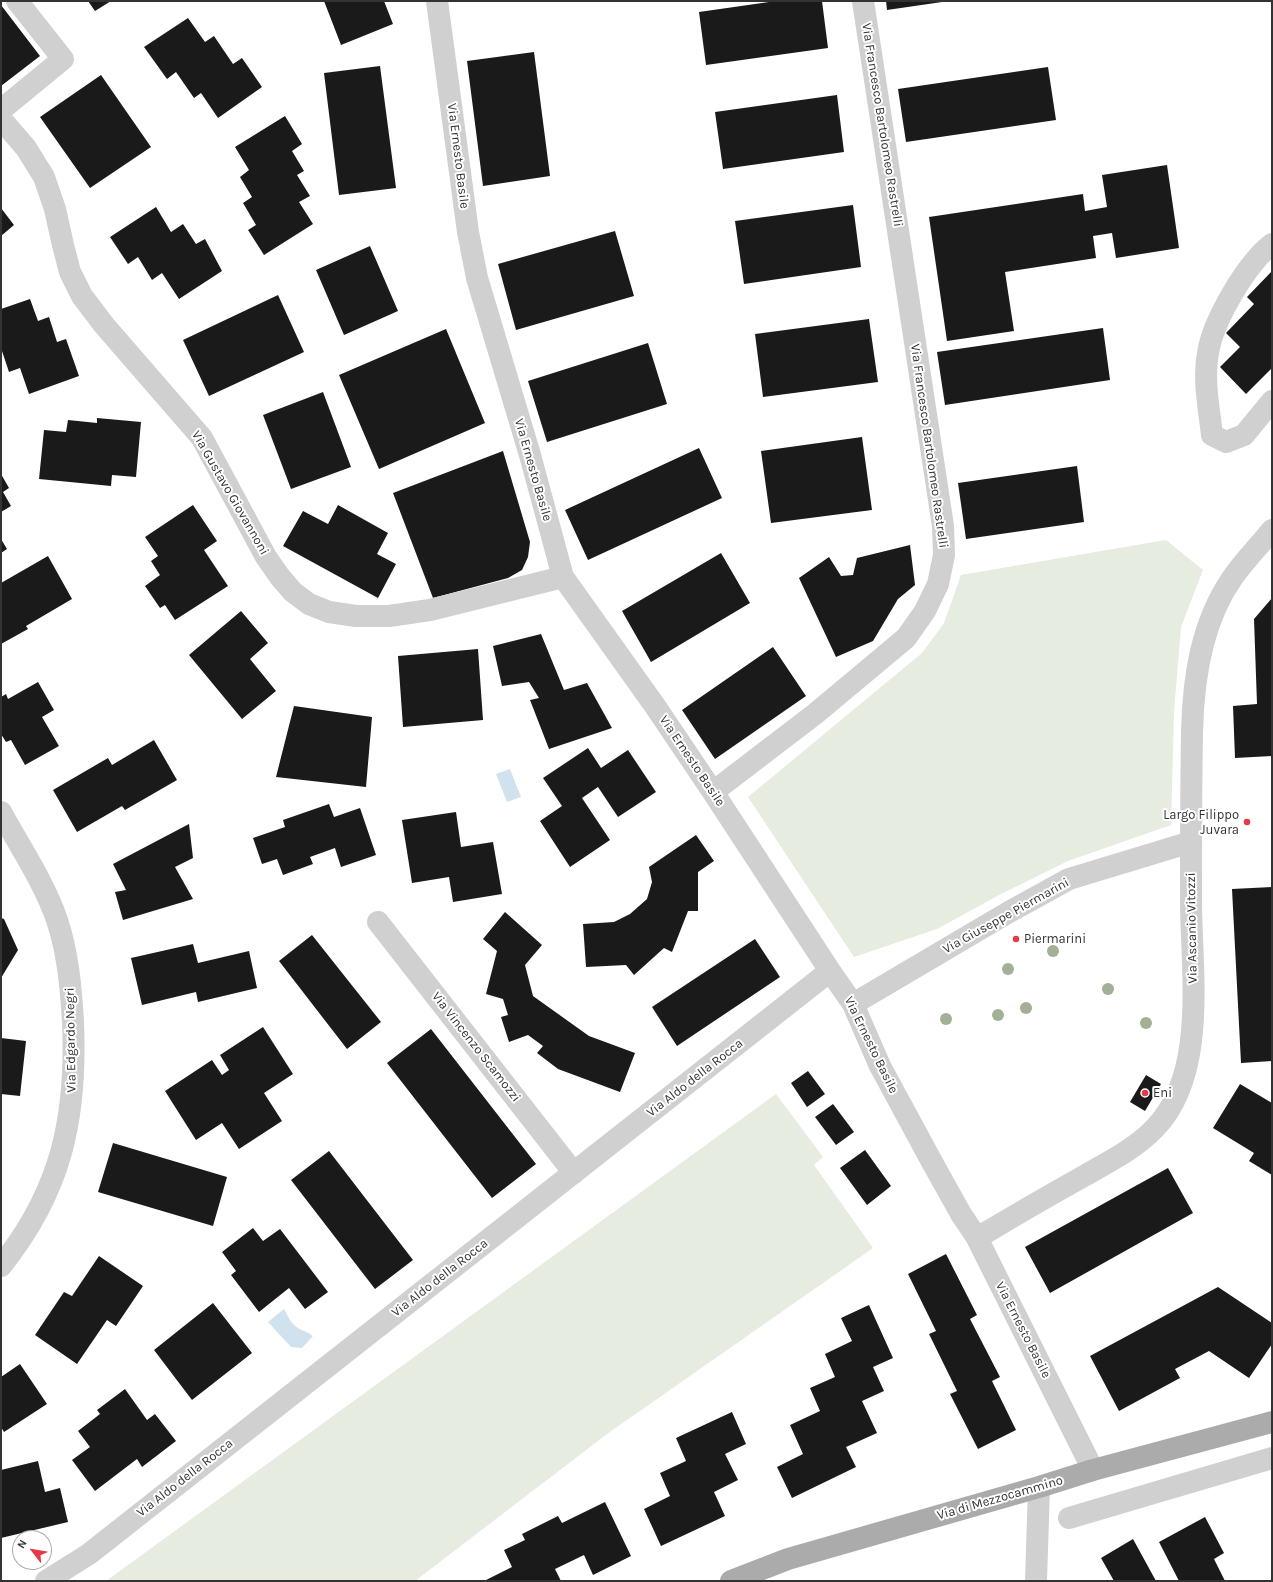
<!DOCTYPE html>
<html>
<head>
<meta charset="utf-8">
<style>
	body { margin:0 }
	#map { position:relative; width:1273px; height:1582px; overflow:hidden; background:#fff; font-family:Karla,sans-serif }
	canvas { display:block }
	.frame { position:absolute; inset:0; border:2px solid #333; pointer-events:none }
	.north { position:absolute; left:12px; top:1530px; width:40px; height:40px; box-sizing:border-box; background:#fff; border:1px solid #adadad; border-radius:50%; rotate:301deg; font-size:11px; font-weight:700; line-height:16px; text-align:center; color:#333 }
	.north::after { content:''; display:block; margin:auto; width:14px; height:18px; background:#e63946; clip-path:polygon(50% 0,100% 100%,50% 72%,0 100%) }
</style>
</head>
<body>
<div id="map">
<canvas width="1273" height="1582"></canvas>
<div class="frame"></div>
<div class="north">N</div>
</div>
<script>
const c = document.querySelector('canvas').getContext('2d');
c.lineJoin = 'round';
function fill(path, color) { c.fillStyle = color; c.fill(path, 'evenodd'); }
function stroke(path, color, width, dash) { c.strokeStyle = color; c.lineWidth = width; c.lineCap = dash ? 'butt' : 'round'; c.setLineDash(dash || []); c.stroke(path); }
function drawText(font, color, halo, rows, align = 'center') {
  c.font = font + ' Karla,sans-serif'; c.lineWidth = 4; c.setLineDash([]); c.textBaseline = 'middle'; c.strokeStyle = halo; c.fillStyle = color; for (const [text, x, y, turn = 0] of rows) {
    c.save(); c.translate(x, y); c.rotate((+turn || 0) * Math.PI / 180); c.textAlign = isNaN(turn) ? turn : align; if (halo) c.strokeText(text, 0, 0); c.fillText(text, 0, 0); c.restore();
  }
}
const green = new Path2D(`
	M 1166,540 L 1203,570 L 1181,627 L 1174,712 L 1171,825 L 1068,861 L 1001,894 L 937,929 L 854,957 L 748,797 L 922,653 L 944,623 L 961,575 Z
	M 776,1094 L 823,1157 L 814,1165 L 873,1248 L 607,1434 L 415,1581 L 106,1581 Z`);
const water = new Path2D(`
	M 510,769 L 521,797 L 507,802 L 496,774 Z
	M 284,1309 C 288,1316 291,1324 298,1328 C 303,1331 308,1332 313,1336 L 302,1348 L 291,1347 L 268,1322 Z`);
const building = new Path2D(`
	M 88,1 L 111,1 L 95,11 Z
	M 324,1 L 384,1 L 393,24 L 341,45 Z
	M 776,1 L 822,1 L 828,48 L 706,65 L 699,12 Z
	M 886,1 L 942,1 L 942,2 L 887,10 Z
	M 1,5 L 40,56 L 1,86 Z
	M 188,18 L 205,42 L 214,36 L 233,64 L 242,58 L 262,87 L 218,118 L 201,93 L 194,98 L 176,72 L 167,79 L 144,47 Z
	M 534,52 L 550,176 L 483,186 L 467,61 Z
	M 380,66 L 396,188 L 339,195 L 324,73 Z
	M 1048,67 L 1056,120 L 906,142 L 898,89 Z
	M 101,75 L 151,147 L 90,188 L 40,117 Z
	M 837,95 L 844,152 L 723,169 L 715,112 Z
	M 285,116 L 302,144 L 292,151 L 304,171 L 297,175 L 310,196 L 299,202 L 313,224 L 264,255 L 248,230 L 256,225 L 243,203 L 252,197 L 240,177 L 249,170 L 235,147 Z
	M 1167,165 L 1179,248 L 1116,258 L 1112,233 L 1093,236 L 1096,258 L 1005,272 L 1014,331 L 947,341 L 929,217 L 1083,194 L 1085,211 L 1107,207 L 1102,175 Z
	M 853,205 L 861,267 L 744,284 L 735,221 Z
	M 156,207 L 171,232 L 183,224 L 196,244 L 205,239 L 222,271 L 179,299 L 162,273 L 152,280 L 138,257 L 128,264 L 110,237 Z
	M 1,208 L 14,225 L 1,236 Z
	M 615,231 L 634,296 L 516,330 L 498,264 Z
	M 370,246 L 398,311 L 344,335 L 316,270 Z
	M 1272,271 L 1272,368 L 1246,394 L 1220,367 L 1240,347 L 1226,333 L 1254,304 L 1247,297 Z
	M 278,295 L 304,352 L 209,396 L 183,340 Z
	M 30,299 L 38,321 L 49,317 L 57,342 L 66,339 L 79,376 L 29,394 L 20,368 L 9,372 L 1,348 L 1,309 Z
	M 869,319 L 878,382 L 763,397 L 755,334 Z
	M 1103,328 L 1110,380 L 945,405 L 937,352 Z
	M 446,329 L 485,423 L 379,469 L 339,375 Z
	M 648,343 L 667,404 L 547,442 L 528,381 Z
	M 323,392 L 351,467 L 291,489 L 263,415 Z
	M 97,418 L 141,422 L 136,477 L 112,475 L 111,486 L 39,479 L 44,430 L 66,432 L 68,420 L 97,423 Z
	M 862,437 L 872,510 L 771,523 L 761,451 Z
	M 699,448 L 722,498 L 588,560 L 565,510 Z
	M 503,451 L 530,542 L 528,557 L 522,570 L 508,578 L 433,598 L 393,493 Z
	M 1077,466 L 1084,522 L 966,539 L 958,483 Z
	M 1,474 L 9,488 L 3,492 L 11,506 L 1,512 Z
	M 193,505 L 217,541 L 204,550 L 228,586 L 175,620 L 165,605 L 160,608 L 145,586 L 160,575 L 151,561 L 158,556 L 145,537 Z
	M 338,505 L 388,533 L 377,554 L 396,564 L 378,598 L 283,546 L 303,511 L 328,524 Z
	M 1,539 L 7,549 L 1,553 Z
	M 910,545 L 915,585 L 898,599 L 873,641 L 836,657 L 799,578 L 829,557 L 841,576 L 853,575 L 857,558 Z
	M 721,553 L 750,603 L 651,662 L 622,611 Z
	M 48,556 L 72,599 L 26,626 L 28,629 L 1,644 L 1,583 Z
	M 1272,598 L 1272,756 L 1235,758 L 1233,706 L 1257,704 L 1254,619 Z
	M 241,611 L 268,643 L 250,659 L 276,691 L 242,719 L 189,655 Z
	M 541,634 L 564,690 L 587,683 L 612,728 L 549,749 L 530,700 L 539,698 L 529,682 L 502,686 L 493,646 Z
	M 773,647 L 806,696 L 715,759 L 682,710 Z
	M 478,649 L 483,720 L 403,727 L 398,656 Z
	M 38,682 L 54,710 L 42,717 L 59,746 L 25,765 L 11,740 L 6,742 L 1,734 L 1,697 L 6,694 L 8,699 Z
	M 294,706 L 372,717 L 366,787 L 276,777 Z
	M 154,740 L 177,780 L 125,810 L 122,806 L 77,832 L 53,790 L 108,758 L 112,765 Z
	M 588,748 L 601,768 L 628,750 L 656,792 L 618,817 L 598,787 L 582,798 L 610,840 L 570,867 L 540,821 L 562,806 L 543,778 Z
	M 329,804 L 334,817 L 360,808 L 376,855 L 341,867 L 335,848 L 310,857 L 313,864 L 283,875 L 277,859 L 262,864 L 253,838 L 285,827 L 283,820 Z
	M 456,812 L 461,847 L 493,842 L 502,894 L 453,902 L 449,877 L 412,883 L 402,820 Z
	M 189,824 L 193,858 L 175,867 L 193,899 L 123,920 L 115,892 L 126,890 L 113,864 Z
	M 696,835 L 714,861 L 698,872 L 698,911 L 688,911 L 672,952 L 664,948 L 634,975 L 626,965 L 586,967 L 583,924 L 614,922 L 630,914 L 647,899 L 652,882 L 649,867 Z
	M 1272,887 L 1272,1061 L 1241,1063 L 1232,889 Z
	M 505,912 L 542,945 L 525,965 L 533,996 L 589,1036 L 635,1053 L 620,1092 L 558,1069 L 537,1053 L 543,1046 L 528,1035 L 509,1042 L 501,1017 L 508,1015 L 503,999 L 486,994 L 497,951 L 483,939 Z
	M 1,918 L 4,919 L 18,950 L 1,978 Z
	M 312,935 L 381,1022 L 347,1049 L 279,961 Z
	M 755,939 L 780,977 L 677,1046 L 652,1007 Z
	M 193,944 L 198,963 L 249,951 L 257,988 L 198,1002 L 196,992 L 142,1005 L 131,958 Z
	M 263,1027 L 293,1074 L 264,1093 L 282,1121 L 239,1149 L 222,1123 L 196,1140 L 165,1091 L 212,1060 L 222,1075 L 229,1070 L 220,1055 Z
	M 431,1029 L 536,1164 L 492,1198 L 387,1063 Z
	M 1,1038 L 26,1041 L 20,1096 L 1,1094 Z
	M 808,1071 L 825,1094 L 807,1107 L 791,1083 Z
	M 1146,1075 L 1161,1084 L 1145,1111 L 1130,1102 Z
	M 1240,1084 L 1272,1103 L 1272,1175 L 1249,1161 L 1254,1153 L 1213,1128 Z
	M 833,1104 L 854,1132 L 836,1145 L 815,1117 Z
	M 113,1143 L 227,1177 L 213,1226 L 98,1192 Z
	M 865,1150 L 891,1186 L 867,1205 L 840,1168 Z
	M 329,1151 L 413,1260 L 375,1289 L 291,1180 Z
	M 1168,1168 L 1193,1213 L 1050,1293 L 1025,1247 Z
	M 253,1228 L 263,1241 L 280,1229 L 328,1292 L 305,1309 L 289,1288 L 259,1312 L 231,1275 L 236,1271 L 222,1252 Z
	M 946,1254 L 977,1315 L 970,1319 L 1000,1377 L 992,1381 L 1016,1430 L 978,1449 L 950,1394 L 957,1391 L 929,1334 L 936,1331 L 908,1274 Z
	M 99,1256 L 143,1286 L 116,1326 L 107,1320 L 77,1364 L 35,1335 L 64,1292 L 72,1296 Z
	M 1218,1287 L 1272,1323 L 1272,1344 L 1249,1378 L 1209,1351 L 1175,1369 L 1180,1378 L 1119,1411 L 1090,1356 Z
	M 213,1303 L 252,1353 L 192,1400 L 154,1350 Z
	M 869,1305 L 893,1358 L 873,1367 L 884,1391 L 862,1401 L 877,1433 L 846,1447 L 856,1467 L 792,1498 L 777,1467 L 803,1454 L 790,1425 L 820,1411 L 810,1388 L 835,1377 L 825,1354 L 852,1341 L 841,1318 Z
	M 20,1364 L 47,1404 L 4,1432 L 1,1427 L 1,1377 Z
	M 125,1389 L 147,1420 L 155,1414 L 176,1441 L 142,1467 L 137,1459 L 95,1491 L 72,1460 L 90,1447 L 78,1431 L 100,1414 L 97,1410 Z
	M 732,1412 L 746,1444 L 725,1454 L 738,1480 L 714,1492 L 725,1516 L 661,1546 L 644,1509 L 670,1496 L 660,1473 L 686,1461 L 676,1438 Z
	M 38,1461 L 45,1492 L 60,1488 L 68,1522 L 1,1538 L 1,1470 Z
	M 605,1502 L 631,1556 L 593,1575 L 584,1555 L 555,1569 L 561,1581 L 484,1581 L 512,1567 L 504,1550 L 525,1540 L 522,1534 L 558,1516 L 562,1523 Z
	M 1205,1517 L 1224,1553 L 1214,1559 L 1225,1581 L 1179,1581 L 1159,1542 Z
	M 1133,1539 L 1156,1581 L 1114,1581 L 1101,1558 Z`);
const minor = new Path2D(`
	M 437,1 L 468,232 L 477,278 L 530,455 L 563,577 L 655,706 L 713,792 L 830,971 L 853,1004 L 880,1066 L 932,1162 L 961,1214 L 977,1238 L 1093,1470
	M 1,110 L 63,59 L 17,1
	M 1,119 L 26,148 L 44,177 L 55,209 L 63,245 L 70,272 L 82,296 L 104,325 L 202,438 L 266,557 L 280,577 L 293,592 L 309,604 L 329,612 L 356,616 L 389,616 L 430,610 L 563,577
	M 1272,244 C 1246,264 1213,321 1208,353 C 1203,380 1209,408 1212,435 L 1226,442 L 1244,435 L 1272,401
	M 713,792 L 815,714 L 906,638 L 925,611 L 938,584 L 944,555 L 943,526 L 863,1
	M 1,812 C 20,847 44,882 57,920 C 68,953 71,988 73,1022 C 77,1117 62,1190 1,1266
	M 378,922 L 574,1173
	M 853,1004 L 1009,912 L 1069,879 L 1191,842
	M 977,1238 C 1012,1217 1048,1196 1084,1176 C 1108,1162 1135,1149 1155,1128 C 1208,1073 1191,970 1191,900 C 1191,844 1191,789 1192,733 C 1193,680 1201,622 1233,577 C 1245,560 1259,546 1272,530
	M 1069,1518 L 1272,1458
	M 46,1581 L 89,1554 L 830,971
	M 1036,1581 L 1039,1487`);
const major = new Path2D(`
	M 731,1581 L 788,1559 L 1039,1487 L 1093,1470 L 1272,1422`);
const trees = [
	[1053,951],
	[1008,969],
	[1108,989],
	[1026,1008],
	[998,1015],
	[946,1019],
	[1146,1023]
];
const markers = [
	[1247,822,4,"#e63946"],
	[1016,939,4,"#e63946"],
	[1145,1093,4,"#e63946"]
];
const streetNames = [
	["Via Francesco Bartolomeo Rastrelli",882,125,81],
	["Via Ernesto Basile",458,156,83],
	["Via Francesco Bartolomeo Rastrelli",929,446,82],
	["Via Ernesto Basile",533,470,74],
	["Via Gustavo Giovannoni",230,493,60],
	["Via Ernesto Basile",692,761,56],
	["Via Giuseppe Piermarini",1006,916,-29],
	["Via Ascanio Vitozzi",1192,928,-91],
	["Via Edgardo Negri",71,1040,-91],
	["Via Ernesto Basile",871,1045,64],
	["Via Vincenzo Scamozzi",476,1047,52],
	["Via Aldo della Rocca",695,1078,-38],
	["Via Aldo della Rocca",440,1278,-38],
	["Via Ernesto Basile",1023,1330,63],
	["Via Aldo della Rocca",185,1478,-38],
	["Via di Mezzocammino",1000,1498,-16]
];
const poiNames = [
	["Largo Filippo",1239,815,"right"],
	["Juvara",1239,830,"right"],
	["Piermarini",1024,939],
	["Eni",1153,1093]
];
fill(green, '#e6ecdf');
fill(water, '#cfe2ee');
fill(building, '#1a1a1a');
stroke(minor, '#d0d0d0', 22);
stroke(major, '#ababab', 22);
c.fillStyle = '#a2b095';
for (const [x, y] of trees) { c.beginPath(); c.arc(x, y, 6, 0, 2 * Math.PI); c.fill(); }
for (const [x, y, r, color] of markers) { const dot = new Path2D(); dot.arc(x, y, r, 0, 2 * Math.PI); c.fillStyle = color; c.fill(dot); stroke(dot, '#fff', 1.5); }
drawText('13px', '#333', '#fff', streetNames);
drawText('13px', '#333', '#fff', poiNames, 'left');
</script>
</body>
</html>
